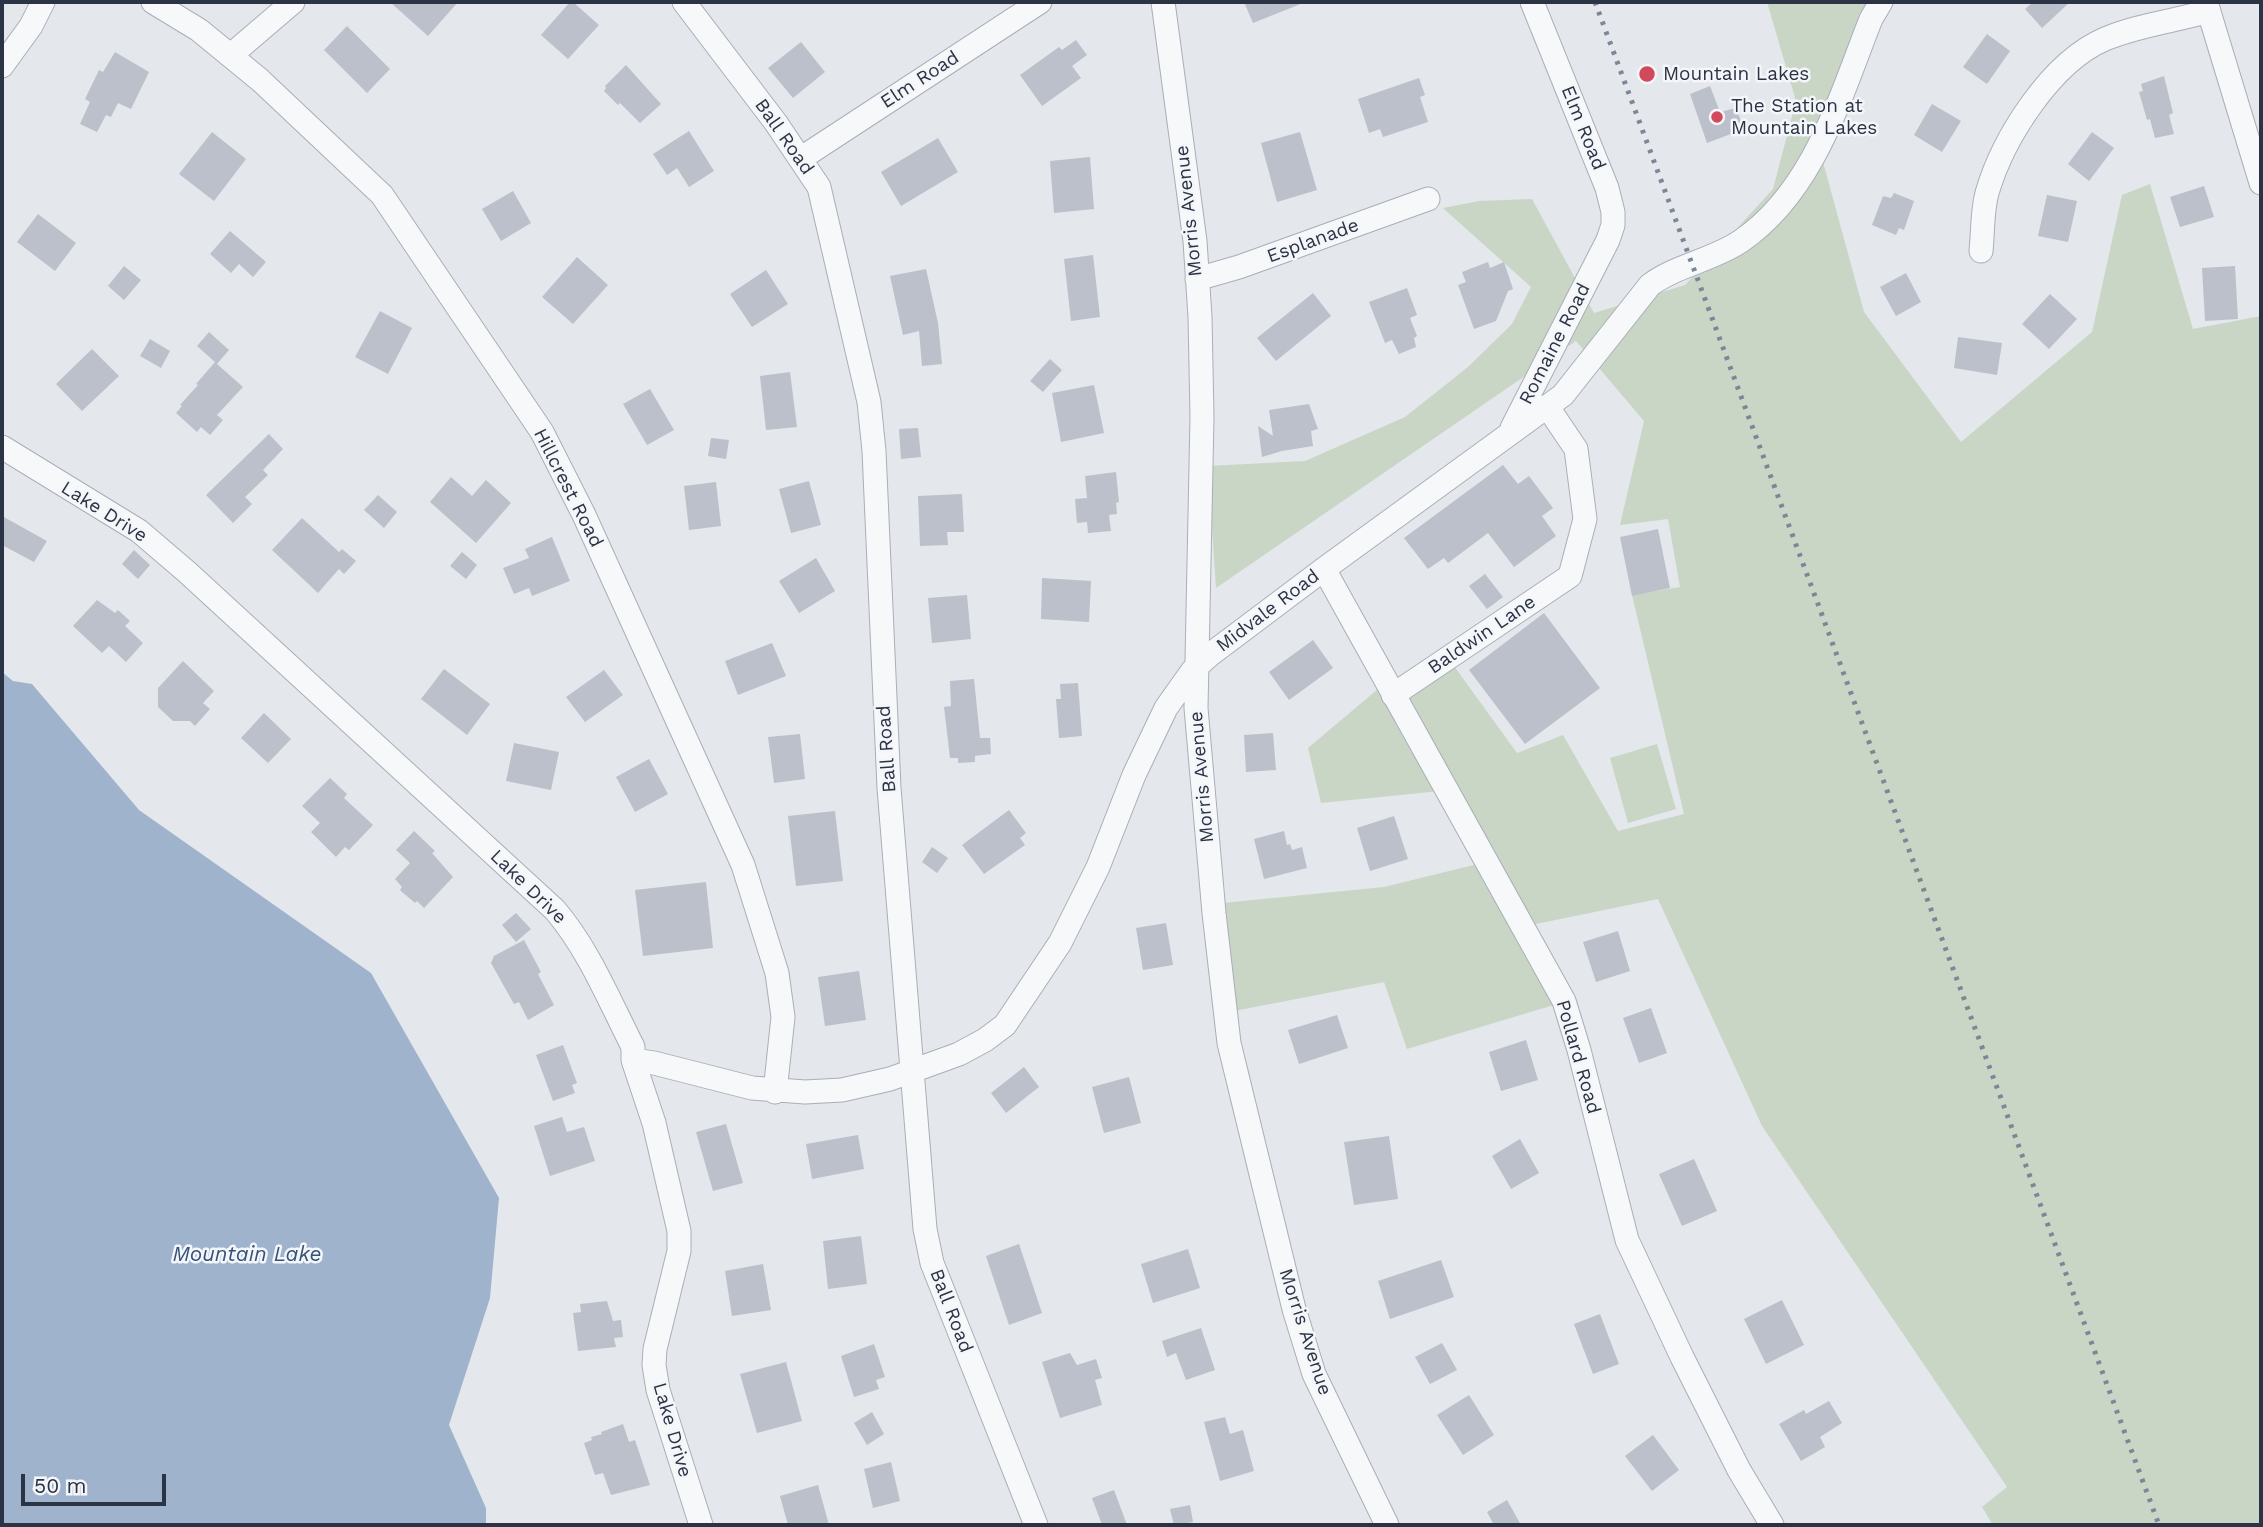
<!DOCTYPE html>
<html>
<head>
<meta charset="utf-8">
<style>
	body { margin:0 }
	#map { position:relative; width:2263px; height:1527px; overflow:hidden; background:#e4e7ec; font-family:"Work Sans",sans-serif }
	canvas { display:block }
	.frame { position:absolute; inset:0; border:4px solid #2b3445; pointer-events:none }
	.scale { position:absolute; left:21px; top:1474px; width:145px; height:32px; box-sizing:border-box; border:4px solid #2b3445; border-top:0; padding-left:9px; font-size:21px; line-height:24px; white-space:nowrap; color:#2b3445; -webkit-text-stroke:5px #f4f6f9; paint-order:stroke }
</style>
</head>
<body>
<div id="map">
<canvas width="2263" height="1527"></canvas>
<div class="frame"></div>
<div class="scale">50 m</div>
</div>
<script>
const c = document.querySelector('canvas').getContext('2d');
c.lineJoin = 'round';
function fill(path, color) { c.fillStyle = color; c.fill(path, 'evenodd'); }
function stroke(path, color, width, dash) { c.strokeStyle = color; c.lineWidth = width; c.lineCap = dash ? 'butt' : 'round'; c.setLineDash(dash || []); c.stroke(path); }
function drawText(font, color, halo, rows, align = 'center') {
  c.font = font + ' "Work Sans",sans-serif'; c.lineWidth = 5; c.setLineDash([]); c.textBaseline = 'middle'; c.strokeStyle = halo; c.fillStyle = color; for (const [text, x, y, turn = 0] of rows) {
    c.save(); c.translate(x, y); c.rotate((+turn || 0) * Math.PI / 180); c.textAlign = isNaN(turn) ? turn : align; if (halo) c.strokeText(text, 0, 0); c.fillText(text, 0, 0); c.restore();
  }
}
const green = new Path2D(`
	M 1767,2 L 1869,2 L 1820,151 L 1864,312 L 1961,442 L 2092,332 L 2122,195 L 2150,184 L 2193,329 L 2261,316 L 2261,1525 L 1993,1525 L 1982,1507 L 2007,1487 L 1762,1126 L 1658,899 L 1526,926 L 1564,1002 L 1407,1049 L 1384,982 L 1229,1012 L 1213,904 L 1384,887 L 1490,861 L 1450,790 L 1321,803 L 1308,748 L 1391,678 L 1402,698 L 1454,666 L 1517,753 L 1563,735 L 1618,831 L 1684,814 L 1632,595 L 1680,587 L 1668,519 L 1620,525 L 1644,421 L 1576,341 L 1216,588 L 1208,466 L 1305,461 L 1405,417 L 1468,367 L 1512,324 L 1531,287 L 1443,208 L 1479,201 L 1532,199 L 1594,313 L 1685,285 L 1773,189 L 1796,101 Z
	M 1657,744 L 1676,809 L 1628,823 L 1610,758 Z`);
const water = new Path2D(`
	M 2,672 L 13,681 L 32,684 L 139,810 L 371,973 L 499,1198 L 490,1298 L 449,1425 L 486,1508 L 486,1525 L 2,1525 Z`);
const building = new Path2D(`
	M 390,2 L 458,2 L 428,36 Z
	M 570,2 L 573,2 L 599,25 L 568,59 L 541,35 Z
	M 1244,2 L 1303,2 L 1303,3 L 1253,23 Z
	M 2033,2 L 2070,2 L 2042,28 L 2025,9 Z
	M 347,26 L 390,69 L 367,93 L 324,50 Z
	M 1987,34 L 2010,51 L 1987,84 L 1963,67 Z
	M 1076,40 L 1087,55 L 1072,66 L 1081,78 L 1042,106 L 1020,75 L 1059,47 L 1062,50 Z
	M 801,42 L 825,72 L 793,98 L 768,68 Z
	M 115,52 L 149,72 L 131,109 L 118,103 L 111,117 L 106,115 L 97,132 L 80,124 L 90,102 L 85,99 L 99,70 L 103,72 Z
	M 626,65 L 661,104 L 640,123 L 620,103 L 618,105 L 604,91 L 606,88 L 605,86 Z
	M 2164,76 L 2173,113 L 2169,115 L 2174,134 L 2155,138 L 2150,119 L 2147,120 L 2139,92 L 2143,91 L 2141,84 Z
	M 1419,78 L 1425,95 L 1420,97 L 1428,122 L 1383,137 L 1380,129 L 1369,133 L 1358,99 Z
	M 1710,86 L 1720,112 L 1736,108 L 1744,129 L 1707,143 L 1690,94 Z
	M 1932,104 L 1961,121 L 1942,152 L 1914,135 Z
	M 689,131 L 714,171 L 689,187 L 677,168 L 667,175 L 653,154 Z
	M 212,132 L 246,159 L 214,201 L 179,174 Z
	M 1300,132 L 1317,190 L 1277,202 L 1261,143 Z
	M 2092,132 L 2114,148 L 2089,181 L 2068,164 Z
	M 938,138 L 958,172 L 901,206 L 881,172 Z
	M 1090,157 L 1094,209 L 1054,213 L 1050,161 Z
	M 2204,186 L 2214,217 L 2180,227 L 2170,197 Z
	M 513,191 L 531,223 L 501,241 L 482,209 Z
	M 1894,193 L 1914,201 L 1904,230 L 1899,228 L 1896,235 L 1872,225 L 1883,196 L 1891,198 Z
	M 2047,195 L 2077,201 L 2068,242 L 2038,236 Z
	M 38,214 L 76,243 L 55,271 L 17,242 Z
	M 230,231 L 266,262 L 253,277 L 239,264 L 231,273 L 210,254 Z
	M 1093,255 L 1100,317 L 1071,321 L 1064,259 Z
	M 577,257 L 608,285 L 573,324 L 542,297 Z
	M 1488,262 L 1490,268 L 1504,262 L 1513,289 L 1508,291 L 1496,321 L 1474,329 L 1458,285 L 1466,282 L 1462,272 Z
	M 124,266 L 141,280 L 124,300 L 108,286 Z
	M 2235,266 L 2238,319 L 2205,321 L 2202,268 Z
	M 926,269 L 938,323 L 942,364 L 922,366 L 919,331 L 903,335 L 890,276 Z
	M 766,270 L 788,304 L 752,327 L 730,294 Z
	M 1906,273 L 1921,302 L 1896,316 L 1880,287 Z
	M 1407,288 L 1417,315 L 1410,318 L 1417,336 L 1414,338 L 1416,347 L 1399,354 L 1392,340 L 1385,343 L 1369,302 Z
	M 1313,293 L 1331,316 L 1276,361 L 1257,338 Z
	M 2050,294 L 2077,319 L 2049,349 L 2022,324 Z
	M 380,311 L 412,328 L 388,374 L 355,357 Z
	M 209,332 L 229,350 L 217,364 L 243,387 L 217,415 L 223,420 L 210,435 L 201,427 L 197,432 L 176,413 L 182,406 L 180,405 L 198,385 L 196,384 L 215,362 L 197,346 Z
	M 1958,337 L 2002,343 L 1997,375 L 1954,368 Z
	M 150,339 L 170,351 L 161,368 L 140,356 Z
	M 92,349 L 119,376 L 82,411 L 56,384 Z
	M 1050,359 L 1062,370 L 1043,392 L 1030,381 Z
	M 790,372 L 797,427 L 766,430 L 760,376 Z
	M 1094,385 L 1104,433 L 1061,442 L 1052,393 Z
	M 650,389 L 674,430 L 647,445 L 623,404 Z
	M 1309,404 L 1318,429 L 1311,431 L 1313,446 L 1282,451 L 1262,457 L 1258,426 L 1273,436 L 1269,410 Z
	M 918,428 L 921,457 L 901,459 L 899,429 Z
	M 269,434 L 283,449 L 263,470 L 268,475 L 245,497 L 252,504 L 233,523 L 206,495 Z
	M 711,438 L 729,440 L 726,459 L 708,456 Z
	M 1503,465 L 1518,484 L 1529,476 L 1553,508 L 1542,516 L 1556,536 L 1514,567 L 1488,533 L 1448,563 L 1444,558 L 1428,569 L 1404,538 Z
	M 1116,472 L 1119,502 L 1116,503 L 1117,514 L 1109,515 L 1111,531 L 1088,533 L 1087,522 L 1077,523 L 1075,499 L 1087,498 L 1085,476 Z
	M 451,477 L 472,496 L 486,480 L 511,503 L 476,543 L 430,502 Z
	M 809,481 L 821,525 L 791,533 L 779,489 Z
	M 716,482 L 721,526 L 689,530 L 684,486 Z
	M 962,494 L 964,532 L 947,532 L 948,545 L 920,546 L 918,496 Z
	M 378,495 L 397,512 L 384,528 L 364,510 Z
	M 2,516 L 47,541 L 34,562 L 2,545 Z
	M 302,518 L 339,552 L 342,549 L 356,561 L 344,574 L 339,569 L 318,593 L 272,550 Z
	M 1658,529 L 1670,588 L 1632,596 L 1620,537 Z
	M 552,537 L 570,581 L 532,596 L 529,588 L 514,594 L 503,568 L 529,558 L 525,549 Z
	M 134,550 L 150,565 L 138,579 L 122,564 Z
	M 462,552 L 477,565 L 466,579 L 450,566 Z
	M 816,558 L 835,591 L 799,613 L 779,581 Z
	M 1485,574 L 1503,597 L 1487,609 L 1469,586 Z
	M 1042,578 L 1091,581 L 1089,622 L 1041,619 Z
	M 967,595 L 971,639 L 932,643 L 928,598 Z
	M 97,600 L 115,613 L 118,610 L 130,621 L 125,626 L 143,643 L 126,662 L 109,646 L 102,653 L 73,626 Z
	M 1544,613 L 1600,688 L 1525,744 L 1469,670 Z
	M 1313,640 L 1333,668 L 1289,700 L 1269,672 Z
	M 772,643 L 786,676 L 738,695 L 725,661 Z
	M 183,661 L 214,691 L 203,703 L 210,709 L 195,726 L 190,721 L 173,721 L 158,707 L 158,688 Z
	M 444,669 L 490,704 L 467,735 L 421,699 Z
	M 604,670 L 623,695 L 585,722 L 566,697 Z
	M 974,679 L 980,738 L 990,738 L 991,754 L 975,756 L 975,762 L 958,763 L 958,758 L 950,758 L 944,707 L 951,706 L 950,681 Z
	M 1078,683 L 1082,736 L 1059,738 L 1056,699 L 1061,699 L 1060,684 Z
	M 264,713 L 291,739 L 268,763 L 241,738 Z
	M 1273,733 L 1276,770 L 1246,772 L 1244,735 Z
	M 800,734 L 805,779 L 774,783 L 768,737 Z
	M 514,743 L 559,752 L 551,790 L 506,781 Z
	M 649,759 L 668,794 L 635,812 L 616,777 Z
	M 330,778 L 347,794 L 344,798 L 373,825 L 349,850 L 345,847 L 336,857 L 311,832 L 320,823 L 302,806 Z
	M 1009,810 L 1026,833 L 1020,838 L 1025,845 L 984,874 L 962,845 Z
	M 835,811 L 843,881 L 796,886 L 788,816 Z
	M 1394,816 L 1408,859 L 1370,871 L 1357,828 Z
	M 414,831 L 435,851 L 432,853 L 453,877 L 424,908 L 417,901 L 415,903 L 402,892 L 400,890 L 402,887 L 395,879 L 410,863 L 396,850 Z
	M 1284,831 L 1287,845 L 1290,844 L 1292,850 L 1302,847 L 1307,868 L 1264,879 L 1254,839 Z
	M 932,847 L 948,858 L 937,873 L 922,862 Z
	M 706,882 L 713,948 L 643,956 L 635,890 Z
	M 516,913 L 531,929 L 516,942 L 502,925 Z
	M 1166,923 L 1173,965 L 1143,970 L 1136,928 Z
	M 1618,931 L 1630,971 L 1596,982 L 1583,942 Z
	M 524,940 L 541,972 L 538,974 L 554,1005 L 528,1020 L 519,1002 L 514,1004 L 491,963 L 494,956 Z
	M 859,971 L 866,1020 L 825,1026 L 818,977 Z
	M 1651,1008 L 1667,1053 L 1639,1063 L 1623,1018 Z
	M 1337,1015 L 1348,1048 L 1299,1064 L 1288,1030 Z
	M 1526,1040 L 1538,1080 L 1501,1091 L 1489,1052 Z
	M 563,1045 L 577,1083 L 572,1085 L 575,1093 L 553,1101 L 536,1055 Z
	M 1024,1067 L 1039,1087 L 1006,1113 L 991,1093 Z
	M 1129,1077 L 1141,1123 L 1104,1133 L 1092,1087 Z
	M 562,1117 L 567,1132 L 584,1127 L 595,1161 L 550,1176 L 534,1126 Z
	M 726,1124 L 743,1183 L 713,1191 L 696,1132 Z
	M 858,1135 L 864,1169 L 812,1179 L 806,1144 Z
	M 1389,1136 L 1398,1199 L 1354,1205 L 1344,1142 Z
	M 1520,1139 L 1539,1173 L 1511,1189 L 1492,1156 Z
	M 1694,1159 L 1717,1211 L 1682,1226 L 1659,1174 Z
	M 861,1236 L 867,1284 L 828,1289 L 823,1241 Z
	M 1019,1244 L 1042,1313 L 1009,1325 L 986,1256 Z
	M 1188,1249 L 1200,1288 L 1153,1303 L 1141,1264 Z
	M 1441,1260 L 1454,1297 L 1390,1319 L 1378,1281 Z
	M 763,1264 L 771,1310 L 732,1316 L 725,1271 Z
	M 1782,1300 L 1804,1345 L 1766,1364 L 1744,1319 Z
	M 607,1301 L 613,1321 L 621,1320 L 623,1337 L 614,1338 L 616,1347 L 578,1351 L 573,1313 L 581,1312 L 580,1304 Z
	M 1600,1314 L 1619,1364 L 1593,1374 L 1574,1324 Z
	M 1201,1328 L 1215,1370 L 1186,1380 L 1176,1353 L 1167,1357 L 1162,1341 Z
	M 1442,1343 L 1457,1370 L 1430,1384 L 1415,1357 Z
	M 874,1344 L 885,1377 L 876,1380 L 879,1389 L 854,1397 L 841,1356 Z
	M 1070,1353 L 1077,1365 L 1096,1359 L 1102,1378 L 1095,1380 L 1102,1405 L 1060,1418 L 1042,1362 Z
	M 786,1362 L 802,1421 L 757,1433 L 740,1374 Z
	M 1469,1395 L 1494,1435 L 1463,1455 L 1437,1415 Z
	M 1829,1401 L 1842,1423 L 1820,1437 L 1825,1447 L 1801,1461 L 1779,1424 L 1804,1410 L 1806,1414 Z
	M 872,1412 L 884,1434 L 867,1445 L 854,1423 Z
	M 1225,1417 L 1230,1434 L 1243,1430 L 1254,1471 L 1220,1481 L 1204,1422 Z
	M 623,1424 L 629,1442 L 635,1440 L 650,1485 L 611,1495 L 603,1473 L 595,1475 L 584,1443 L 592,1440 L 591,1437 L 602,1434 L 601,1432 Z
	M 1653,1435 L 1679,1470 L 1652,1491 L 1625,1456 Z
	M 891,1462 L 900,1501 L 873,1508 L 864,1469 Z
	M 818,1485 L 829,1525 L 788,1525 L 780,1496 Z
	M 1114,1490 L 1127,1525 L 1102,1525 L 1092,1498 Z
	M 1507,1500 L 1521,1525 L 1494,1525 L 1487,1512 Z
	M 1190,1505 L 1193,1522 L 1174,1525 L 1170,1509 Z`);
const street = new Path2D(`
	M 153,2 L 199,30 L 260,80 L 382,195 L 542,432 L 584,515 L 743,865 L 777,973 L 783,1017 L 775,1092
	M 684,2 L 776,123 L 819,187 L 869,402 L 874,451 L 889,788 L 925,1229 L 932,1263 L 1036,1525
	M 1163,2 L 1195,241 L 1200,317 L 1202,417 L 1196,708 L 1214,913 L 1229,1043 L 1294,1309 L 1314,1374 L 1387,1525
	M 2206,2 L 2261,183
	M 231,55 L 293,2
	M 2,66 L 31,26 L 43,2
	M 800,159 L 1040,2
	M 1981,251 C 1983,232 1982,211 1987,193 C 2003,138 2051,62 2105,39 C 2138,25 2175,21 2209,11
	M 1197,279 L 1239,267 L 1428,199
	M 1512,428 L 1608,240 L 1613,225 L 1613,212 L 1607,188 L 1532,2
	M 2,447 L 139,531 L 187,572 L 555,910 C 589,950 609,1000 633,1047 L 633,1060 L 654,1123 L 679,1231 L 679,1251 L 655,1349 L 654,1365 L 658,1390 L 701,1525
	M 1324,569 L 1564,1001 L 1579,1050 L 1627,1240 L 1682,1357 L 1739,1470 L 1772,1525
	M 1393,695 L 1570,576 L 1585,519 L 1576,449 L 1547,406
	M 633,1060 L 654,1063 L 752,1088 L 805,1092 L 842,1090 L 890,1079 L 959,1054 L 985,1040 L 1005,1025 L 1060,943 L 1098,867 L 1134,775 L 1166,708 L 1193,670 L 1211,654 L 1324,569 L 1563,395 L 1650,285 C 1677,265 1713,260 1741,241 C 1814,191 1840,97 1871,19 L 1881,2`);
const rail = new Path2D(`
	M 1595,2 L 2159,1525`);
const markers = [
	[1647,74,9,"#d1495b"],
	[1717,117,7,"#d1495b"]
];
const poiNames = [
	["Mountain Lakes",1663,74],
	["The Station at",1731,106],
	["Mountain Lakes",1731,128]
];
const streetNames = [
	["Elm Road",920,80,-33],
	["Elm Road",1583,128,68],
	["Ball Road",784,137,55],
	["Morris Avenue",1189,211,-96],
	["Esplanade",1313,241,-20],
	["Romaine Road",1555,344,-63],
	["Hillcrest Road",568,488,63],
	["Lake Drive",104,512,32],
	["Midvale Road",1268,611,-37],
	["Baldwin Lane",1482,635,-34],
	["Ball Road",887,749,-94],
	["Morris Avenue",1202,777,-95],
	["Lake Drive",528,887,44],
	["Pollard Road",1578,1057,74],
	["Ball Road",951,1311,69],
	["Morris Avenue",1305,1332,72],
	["Lake Drive",672,1430,74]
];
const waterNames = [
	["Mountain Lake",247,1255]
];
fill(green, '#c9d6c5');
fill(water, '#9fb4cc');
fill(building, '#bbc0ca');
stroke(street, '#a9aeb7', 25);
stroke(street, '#f7f8fa', 23);
stroke(rail, '#7d8696', 5, [3.5, 7]);
for (const [x, y, r, color] of markers) { const dot = new Path2D(); dot.arc(x, y, r, 0, 2 * Math.PI); c.fillStyle = color; c.fill(dot); stroke(dot, '#f4f6f9', 2.5); }
drawText('19px', '#2b3445', '#f4f6f9', poiNames, 'left');
drawText('19px', '#2b3445', '#f4f6f9', streetNames);
drawText('italic 21px', '#34527a', '#f4f6f9', waterNames);
</script>
</body>
</html>
